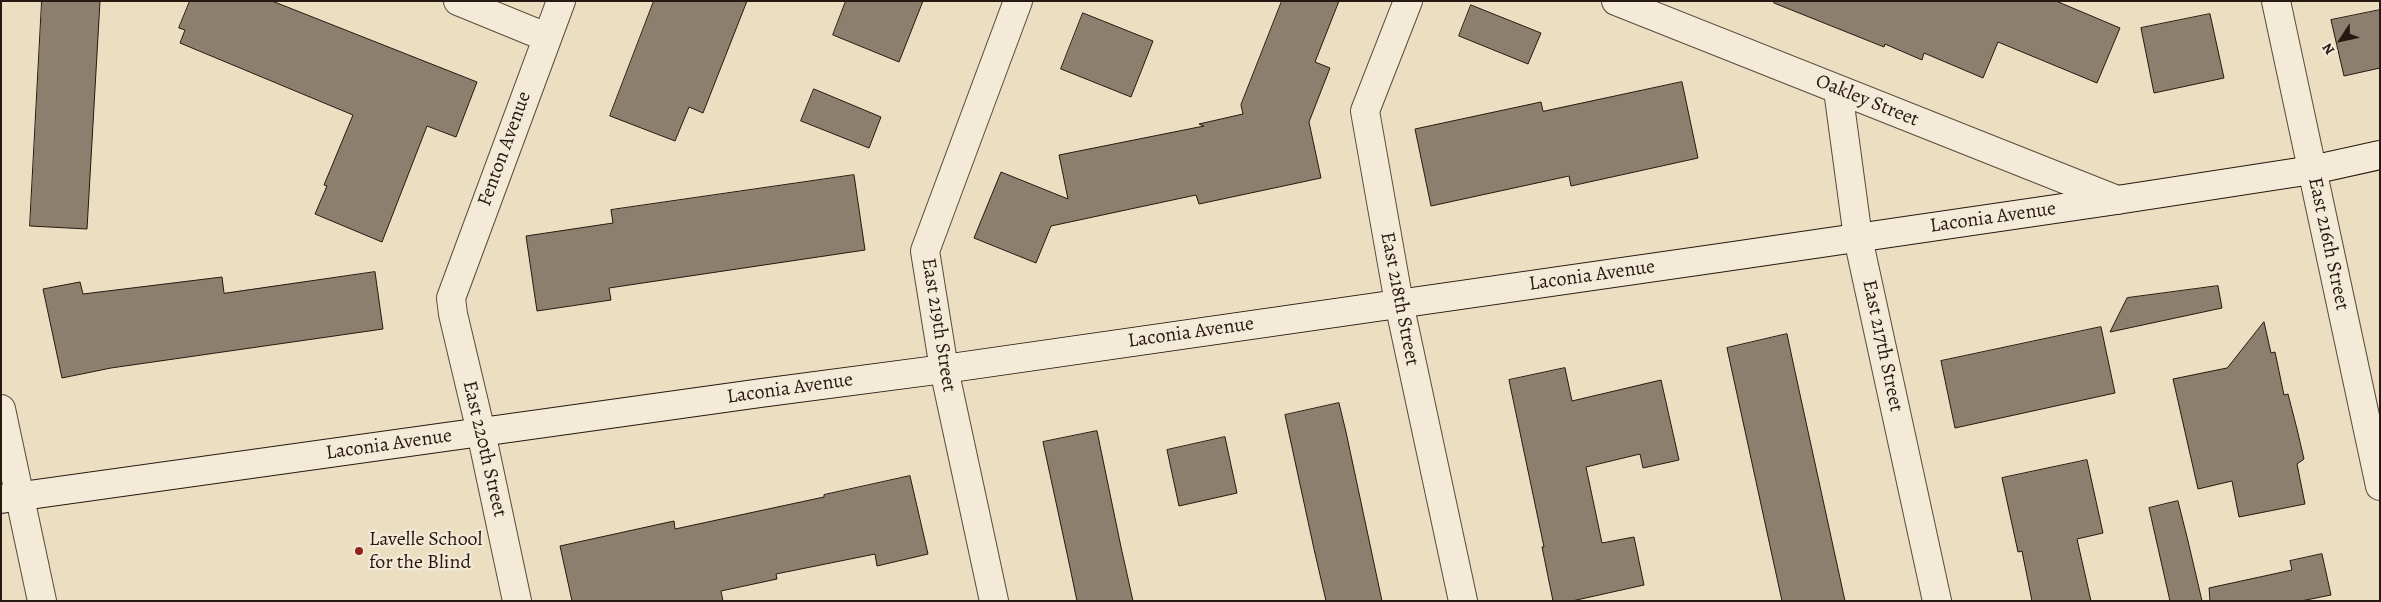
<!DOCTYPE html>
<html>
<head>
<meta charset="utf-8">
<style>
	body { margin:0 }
	#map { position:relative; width:2381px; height:602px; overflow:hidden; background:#ecdfc1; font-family:Alegreya,serif }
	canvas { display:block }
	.frame { position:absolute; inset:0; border:2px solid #271811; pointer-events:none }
	.north { position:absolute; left:2316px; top:15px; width:50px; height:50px; -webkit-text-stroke:4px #f3ead7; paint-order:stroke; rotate:235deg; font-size:14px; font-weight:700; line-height:20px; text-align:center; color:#271811 }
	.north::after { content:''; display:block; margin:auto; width:18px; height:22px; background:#271811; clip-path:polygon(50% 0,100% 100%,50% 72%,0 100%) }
</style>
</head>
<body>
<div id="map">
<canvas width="2381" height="602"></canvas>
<div class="frame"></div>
<div class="north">N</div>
</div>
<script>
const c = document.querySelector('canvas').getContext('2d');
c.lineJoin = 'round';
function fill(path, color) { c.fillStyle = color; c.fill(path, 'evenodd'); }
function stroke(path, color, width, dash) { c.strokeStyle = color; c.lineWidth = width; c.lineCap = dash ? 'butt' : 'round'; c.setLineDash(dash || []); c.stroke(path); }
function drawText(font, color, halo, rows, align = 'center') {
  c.font = font + ' Alegreya,serif'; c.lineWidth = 4.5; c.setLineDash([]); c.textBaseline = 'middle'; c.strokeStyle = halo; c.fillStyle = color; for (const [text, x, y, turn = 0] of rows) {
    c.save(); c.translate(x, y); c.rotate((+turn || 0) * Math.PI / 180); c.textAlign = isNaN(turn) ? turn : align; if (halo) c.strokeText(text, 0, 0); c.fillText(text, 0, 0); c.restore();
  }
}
const building = new Path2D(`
	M 42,1 L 100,1 L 87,229 L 30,226 Z
	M 190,1 L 272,1 L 477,82 L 456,137 L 427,126 L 382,242 L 315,214 L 327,186 L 324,185 L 353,115 L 180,43 L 185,30 L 179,28 Z
	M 654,1 L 747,1 L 703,113 L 689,107 L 675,141 L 610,116 Z
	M 846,1 L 923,1 L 899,62 L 833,35 Z
	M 1282,1 L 1339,1 L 1315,62 L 1330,68 L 1309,122 L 1321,178 L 1199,204 L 1196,195 L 1051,226 L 1036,263 L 974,238 L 1001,172 L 1068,199 L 1059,155 L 1204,126 L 1199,124 L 1243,114 L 1241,105 Z
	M 1775,1 L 2056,1 L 2120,28 L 2097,83 L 1998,42 L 1983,78 L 1924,53 L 1922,60 L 1885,44 L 1884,47 L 1774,3 Z
	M 1471,5 L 1541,33 L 1528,64 L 1459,36 Z
	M 2380,10 L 2380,68 L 2344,76 L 2331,20 Z
	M 1083,13 L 1153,41 L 1131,97 L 1061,69 Z
	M 2210,14 L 2224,78 L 2154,93 L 2141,28 Z
	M 1682,82 L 1698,158 L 1571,186 L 1569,176 L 1431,206 L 1415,129 L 1541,102 L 1543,111 Z
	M 814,89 L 881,117 L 869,148 L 801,121 Z
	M 854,175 L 865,250 L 609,288 L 611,300 L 537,311 L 526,236 L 613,223 L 611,210 Z
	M 375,272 L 383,329 L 111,368 L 62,378 L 43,289 L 80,282 L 83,294 L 222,277 L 224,293 Z
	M 2218,286 L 2222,308 L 2110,332 L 2127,298 Z
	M 2264,322 L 2271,353 L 2275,352 L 2284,395 L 2288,394 L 2297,429 L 2304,459 L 2297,464 L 2305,504 L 2239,517 L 2232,481 L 2198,489 L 2173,379 L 2227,368 Z
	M 2101,327 L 2115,393 L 1955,428 L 1941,361 Z
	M 1787,334 L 1794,367 L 1845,601 L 1782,601 L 1727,348 Z
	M 1565,368 L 1572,401 L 1661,380 L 1679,460 L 1643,468 L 1640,454 L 1586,467 L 1602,543 L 1634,537 L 1644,585 L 1572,601 L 1553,601 L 1542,547 L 1544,547 L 1509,380 Z
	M 1339,403 L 1346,432 L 1382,601 L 1326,601 L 1314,549 L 1285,415 Z
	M 1097,431 L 1121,547 L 1133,601 L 1077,601 L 1068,558 L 1043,442 Z
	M 1225,437 L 1237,493 L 1179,506 L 1167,450 Z
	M 2087,460 L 2103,533 L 2077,539 L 2091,601 L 2032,601 L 2022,551 L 2018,552 L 2002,478 Z
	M 910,476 L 928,554 L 877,566 L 875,554 L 776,574 L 777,579 L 721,591 L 723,601 L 572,601 L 560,546 L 674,521 L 675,529 L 824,497 L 824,495 Z
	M 2178,501 L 2188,541 L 2202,601 L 2170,601 L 2149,508 Z
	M 2322,554 L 2331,595 L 2301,601 L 2210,601 L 2209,588 L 2292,570 L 2290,561 Z`);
const street = new Path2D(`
	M 458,1 L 546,37
	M 1408,1 L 1365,111 L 1399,303 L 1463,601
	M 1616,1 L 2117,200
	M 2276,1 L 2380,486
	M 1838,90 L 1858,238 L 1937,601
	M 1,409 L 42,601
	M 517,601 L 481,432 L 453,314 L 451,298 L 561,1
	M 994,601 L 944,369 L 925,251 L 1018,1`);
const secondary = new Path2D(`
	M 1,499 L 761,393 L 944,369 L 1719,258 L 2117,200 L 2312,170 L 2380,155`);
const markers = [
	[359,551,5,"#8f2418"]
];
const streetNames = [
	["Oakley Street",1867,101,22],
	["Fenton Avenue",505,149,-70],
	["Laconia Avenue",1993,218,-8],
	["East 216th Street",2328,244,78],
	["Laconia Avenue",1592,276,-8],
	["East 218th Street",1399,299,79],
	["East 219th Street",938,325,81],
	["Laconia Avenue",1191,333,-8],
	["East 217th Street",1882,346,78],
	["Laconia Avenue",790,389,-8],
	["Laconia Avenue",389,445,-8],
	["East 220th Street",484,449,77]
];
const poiNames = [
	["Lavelle School",369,540],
	["for the Blind",369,563]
];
fill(building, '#8d7f6d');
stroke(building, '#271811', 1);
stroke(street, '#584a3d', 30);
stroke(secondary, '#271811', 30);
stroke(street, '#f3ead7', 28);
stroke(secondary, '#f3ead7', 28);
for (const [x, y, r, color] of markers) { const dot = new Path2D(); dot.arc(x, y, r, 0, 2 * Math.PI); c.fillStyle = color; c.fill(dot); stroke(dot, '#f3ead7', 2); }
drawText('20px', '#271811', '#f3ead7', streetNames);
drawText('20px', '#271811', '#f3ead7', poiNames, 'left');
</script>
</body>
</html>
